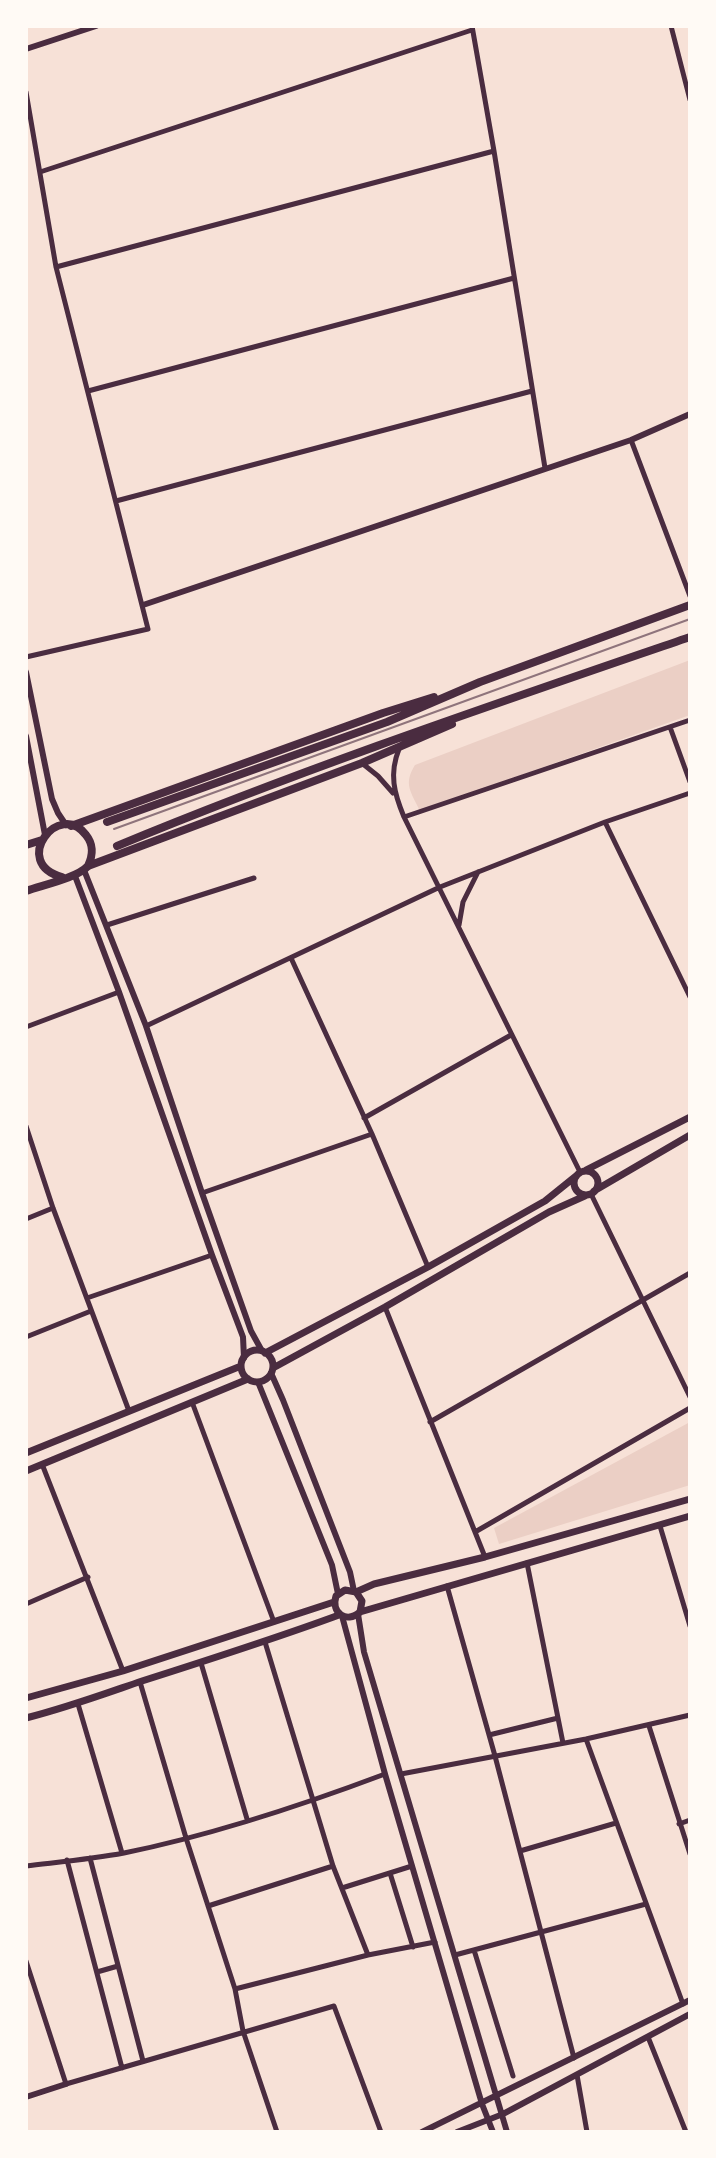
<!DOCTYPE html>
<html>
<head>
<meta charset="utf-8">
<style>
	body { margin:0 }
	#map { position:relative; width:716px; height:2158px; overflow:hidden; background:#f7e1d7; font-family:"Fira Sans Condensed",sans-serif }
	canvas { display:block }
	.frame { position:absolute; inset:0; border:28px solid #fffaf5; pointer-events:none }
</style>
</head>
<body>
<div id="map">
<canvas width="716" height="2158"></canvas>
<div class="frame"></div>
</div>
<script>
const c = document.querySelector('canvas').getContext('2d');
c.lineJoin = 'round';
function fill(path, color) { c.fillStyle = color; c.fill(path, 'evenodd'); }
function stroke(path, color, width, dash) { c.strokeStyle = color; c.lineWidth = width; c.lineCap = dash ? 'butt' : 'round'; c.setLineDash(dash || []); c.stroke(path); }
const green = new Path2D(`
	M 690,660 L 690,715 L 420,811 C 411,792 403,784 415,765 Z
	M 690,1422 L 690,1485 L 499,1544 L 494,1528 Z`);
const minor = new Path2D(`
	M 472,26 L 494,151 L 545,468
	M 671,26 L 690,100
	M 26,92 L 56,267 L 148,629 L 26,657
	M 40,172 L 472,30
	M 56,267 L 494,151
	M 88,391 L 514,278
	M 631,440 L 690,596
	M 116,501 L 532,391
	M 670,727 L 690,782
	M 399,749 C 389,774 394,793 404,817 L 580,1172
	M 363,764 L 378,776 L 393,793
	M 404,817 L 690,720
	M 605,822 L 690,997
	M 107,925 L 254,878
	M 459,925 L 463,902 L 478,872
	M 291,958 L 372,1134 L 428,1267
	M 146,1026 L 440,887 L 605,822 L 690,793
	M 26,1027 L 119,992
	M 364,1118 L 511,1035
	M 26,1126 L 53,1208 L 129,1411
	M 202,1193 L 372,1134
	M 591,1194 L 690,1397
	M 26,1219 L 53,1208
	M 87,1298 L 212,1255
	M 385,1307 L 485,1557
	M 26,1337 L 91,1311
	M 192,1402 L 274,1622
	M 430,1422 L 690,1273
	M 42,1464 L 123,1671
	M 660,1526 L 690,1626
	M 475,1532 L 690,1408
	M 527,1563 L 563,1743
	M 447,1586 L 495,1756 L 574,2058
	M 26,1604 L 88,1577
	M 265,1642 L 333,1866 L 368,1955
	M 201,1663 L 247,1819
	M 140,1682 L 186,1838 L 235,1989 L 243,2031 L 277,2132
	M 78,1704 L 122,1853
	M 649,1726 L 690,1854
	M 489,1735 L 558,1718
	M 586,1739 L 683,2004
	M 401,1774 L 586,1739 L 690,1715
	M 679,1824 L 690,1820
	M 520,1851 L 616,1823
	M 90,1858 L 143,2061
	M 67,1860 L 122,2068
	M 26,1866 C 59,1862 92,1859 124,1853 C 213,1835 300,1806 385,1774
	M 390,1873 L 413,1947
	M 342,1888 L 412,1866
	M 208,1906 L 333,1866
	M 474,1950 L 513,2076
	M 455,1955 L 646,1904
	M 26,1961 L 66,2084 L 334,2006 L 381,2132
	M 97,1972 L 118,1966
	M 235,1989 L 368,1955 L 435,1942
	M 648,2037 L 686,2132
	M 577,2075 L 587,2132`);
const tertiary = new Path2D(`
	M 26,49 L 96,26
	M 143,605 L 631,440 L 690,414
	M 26,672 L 52,799 L 58,813 L 66,825
	M 26,736 L 45,835
	M 84,870 L 146,1026 L 202,1193 L 251,1331 L 262,1351
	M 75,876 L 119,992 L 212,1255 L 243,1337 L 244,1358
	M 271,1373 L 283,1400 L 350,1572 L 354,1591
	M 258,1382 L 332,1565 L 338,1594
	M 358,1614 L 364,1652 L 507,2132
	M 342,1616 L 385,1774 L 482,2104 L 493,2132
	M 26,2097 L 66,2084
	M 422,2132 L 690,2000
	M 457,2132 L 503,2114 L 690,2014`);
const primary = new Path2D(`
	M 586,1170 L 690,1117
	M574 1183a12 12 0 1 1 24 0a12 12 0 1 1-24 0Z
	M 594,1191 L 690,1135
	M241 1366a16 16 0 1 1 32 0a16 16 0 1 1-32 0Z
	M 265,1353 L 428,1267 L 545,1201 L 576,1176
	M 273,1368 L 385,1307 L 549,1212 L 587,1195
	M 26,1453 L 241,1366
	M 26,1471 L 248,1379
	M 356,1592 L 374,1584 L 485,1557 L 690,1499
	M 360,1612 L 362,1601 L 356,1592 L 345,1590 L 336,1596 C 331,1613 346,1624 360,1612 L 690,1516
	M 26,1698 L 123,1671 L 334,1602
	M 26,1718 C 66,1708 104,1694 142,1681 C 208,1660 274,1639 339,1615`);
const trunk = new Path2D(`
	M 107,822 L 387,722 L 480,682 L 690,605
	M 71,826 L 383,713 L 434,697
	M 26,845 L 42,840
	M 117,846 C 305,768 498,703 690,637
	M 62,877 C 10,863 59,799 86,835 C 94,845 93,855 88,866
	M 26,891 C 43,885 77,878 88,866 L 362,763 L 452,724`);
const tram = new Path2D(`
	M 114,829 L 690,619`);
fill(green, '#ebcfc5');
stroke(minor, '#4a2c40', 5);
stroke(tertiary, '#4a2c40', 6);
stroke(primary, '#4a2c40', 7);
stroke(trunk, '#4a2c40', 8);
stroke(tram, '#8f747c', 2);
</script>
</body>
</html>
